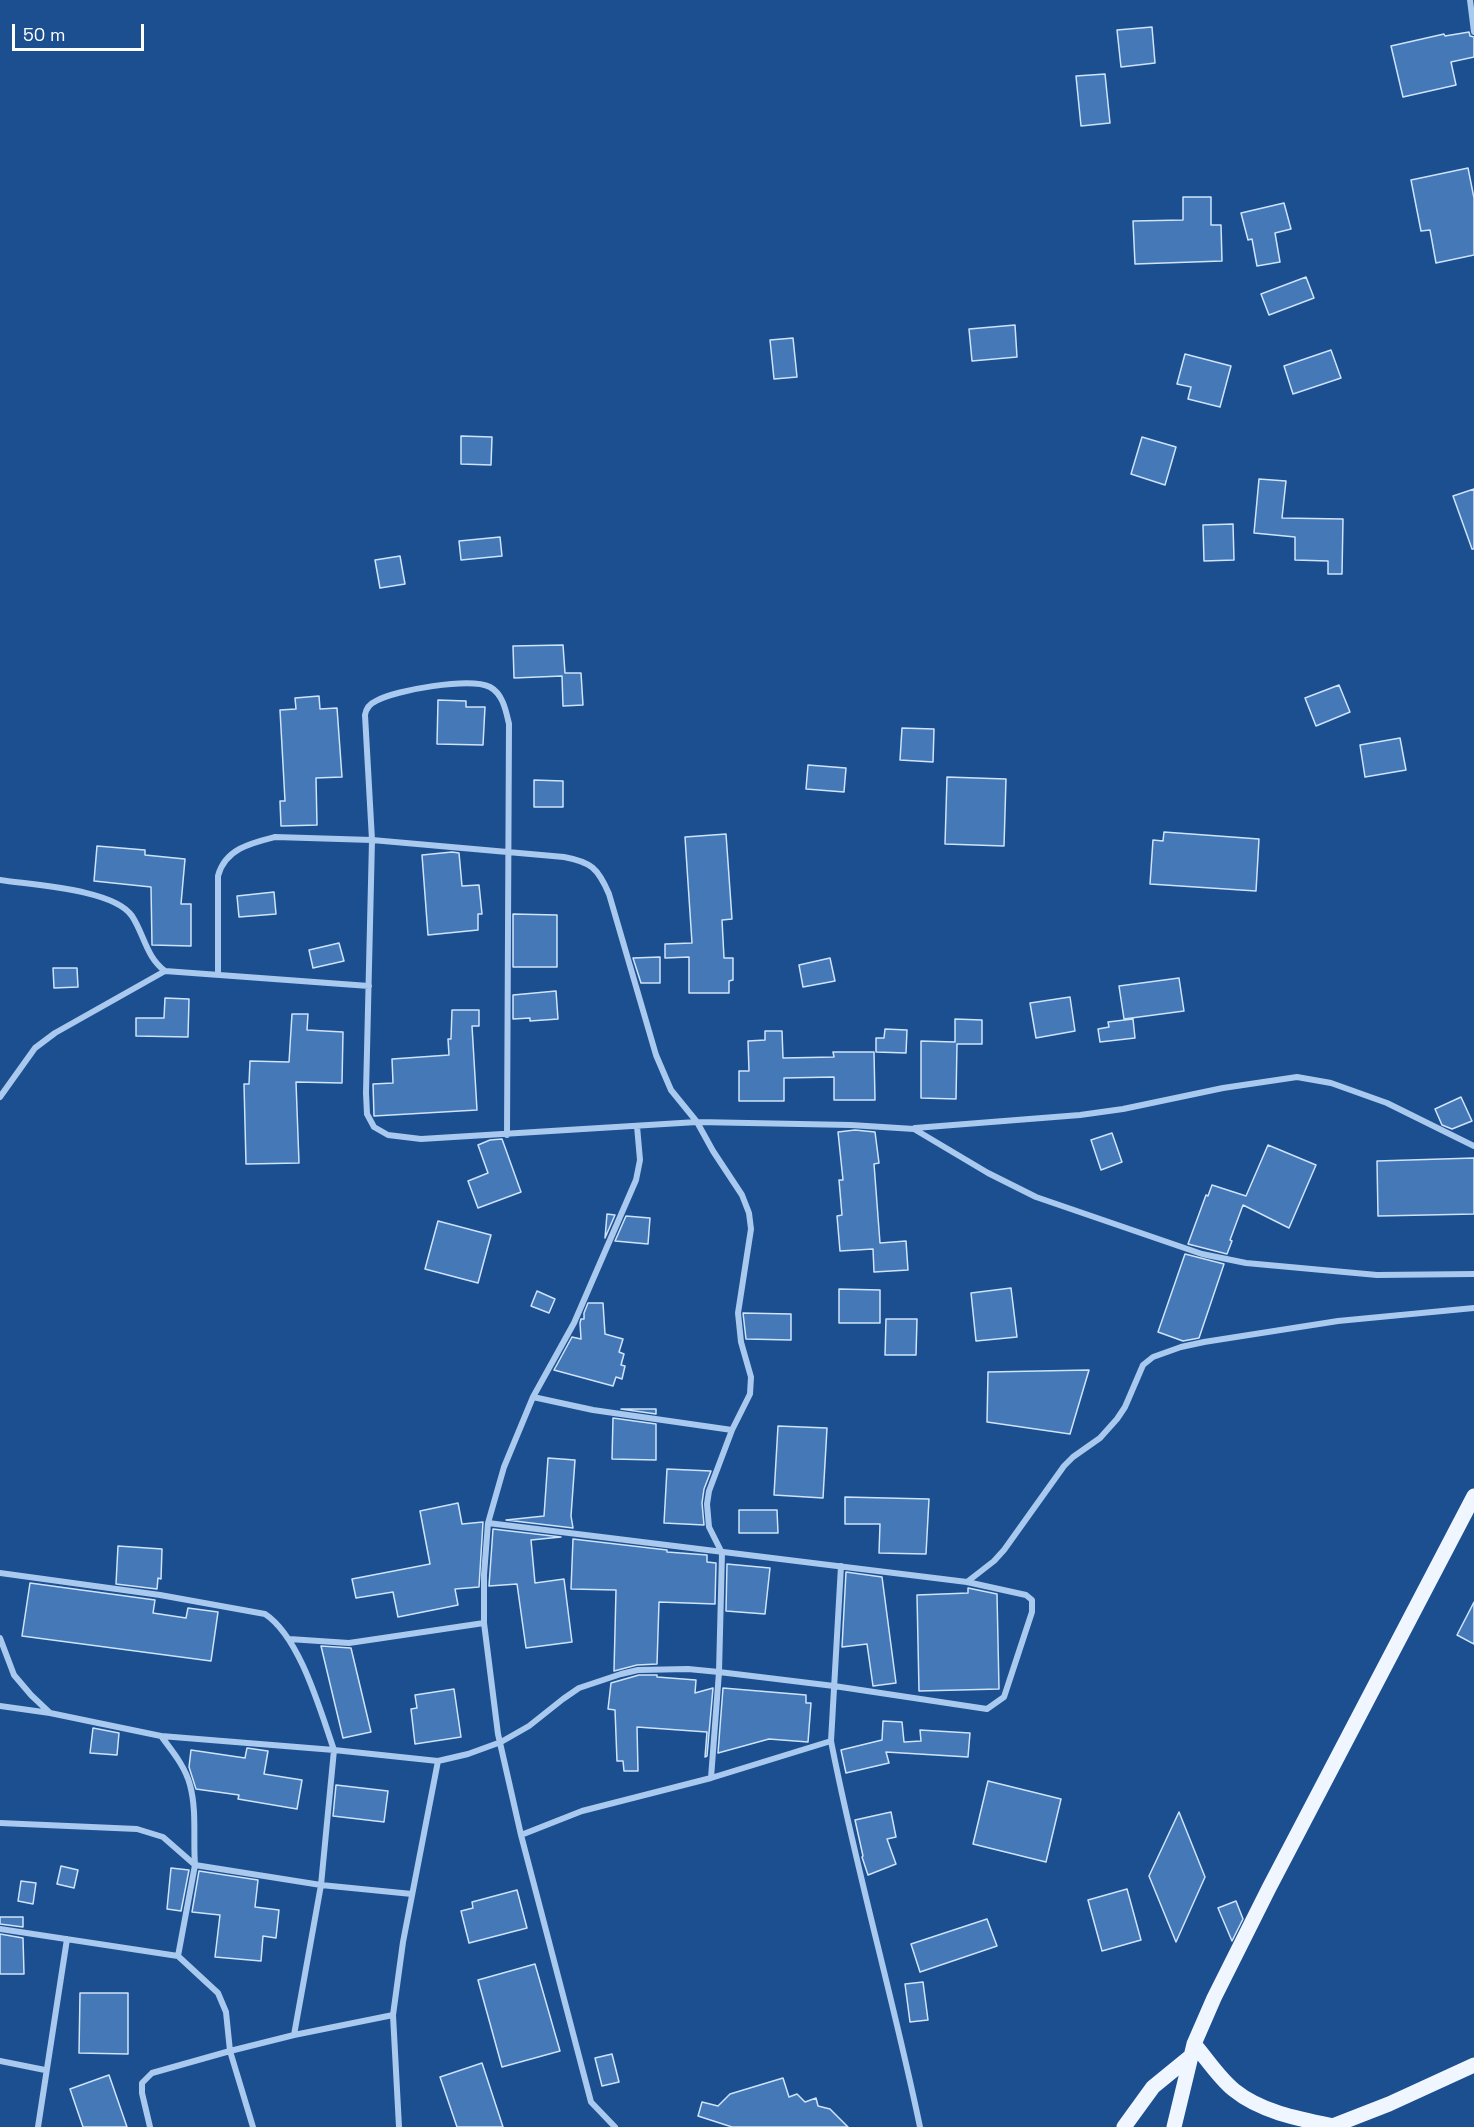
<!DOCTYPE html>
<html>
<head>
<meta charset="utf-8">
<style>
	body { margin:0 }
	#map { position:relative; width:1474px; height:2127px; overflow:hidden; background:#1b4f8f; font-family:"Space Grotesk",sans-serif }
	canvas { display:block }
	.scale { position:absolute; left:12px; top:24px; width:132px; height:27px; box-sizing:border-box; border:3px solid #fff; border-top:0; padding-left:8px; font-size:18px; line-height:21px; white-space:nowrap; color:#fff; -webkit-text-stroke:4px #1b4f8f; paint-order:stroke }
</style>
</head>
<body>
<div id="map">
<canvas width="1474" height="2127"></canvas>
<div class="scale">50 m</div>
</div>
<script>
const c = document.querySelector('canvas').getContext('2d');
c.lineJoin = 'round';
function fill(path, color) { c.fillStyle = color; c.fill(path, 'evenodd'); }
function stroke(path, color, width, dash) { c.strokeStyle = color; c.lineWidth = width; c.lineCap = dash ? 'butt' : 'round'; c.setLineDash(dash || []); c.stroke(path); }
const building = new Path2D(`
	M 1152,27 L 1155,63 L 1121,67 L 1117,30 Z
	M 1469,32 L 1470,36 L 1474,37 L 1474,57 L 1451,62 L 1456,85 L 1403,97 L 1391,46 L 1444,34 L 1445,36 Z
	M 1105,74 L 1110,123 L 1081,126 L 1076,76 Z
	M 1468,168 L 1474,198 L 1474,255 L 1436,263 L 1430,230 L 1421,231 L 1411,180 Z
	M 1183,197 L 1211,197 L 1211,225 L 1221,225 L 1222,261 L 1135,264 L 1133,221 L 1183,220 Z
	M 1284,203 L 1291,229 L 1275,233 L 1280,262 L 1257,266 L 1252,239 L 1248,240 L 1241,213 Z
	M 1306,277 L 1314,298 L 1269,315 L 1261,294 Z
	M 1015,325 L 1017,357 L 972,361 L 969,329 Z
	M 793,338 L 797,377 L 774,379 L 770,340 Z
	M 1331,350 L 1341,378 L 1293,394 L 1284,366 Z
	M 1185,354 L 1231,366 L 1220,407 L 1188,399 L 1191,387 L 1177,384 Z
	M 461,436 L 492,437 L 491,465 L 461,464 Z
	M 1142,437 L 1176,447 L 1165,485 L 1131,474 Z
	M 1259,479 L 1286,481 L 1282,518 L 1343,519 L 1342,574 L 1328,574 L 1328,561 L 1295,560 L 1295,537 L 1254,533 Z
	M 1474,489 L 1474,549 L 1472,549 L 1453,496 Z
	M 1233,524 L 1234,560 L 1204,561 L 1203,525 Z
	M 500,537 L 502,556 L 461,560 L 459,541 Z
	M 400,556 L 405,584 L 380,588 L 375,560 Z
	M 563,645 L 565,673 L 581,673 L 583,705 L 563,706 L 562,676 L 514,678 L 513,646 Z
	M 1339,685 L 1350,712 L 1316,726 L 1305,698 Z
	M 319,696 L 320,709 L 337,708 L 342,777 L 316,778 L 317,825 L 281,826 L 280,801 L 285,801 L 280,710 L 296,709 L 295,698 Z
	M 438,700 L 466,701 L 466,707 L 485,707 L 483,745 L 437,744 Z
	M 902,728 L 934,729 L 933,762 L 900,760 Z
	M 1400,738 L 1406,770 L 1365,777 L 1360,745 Z
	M 808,765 L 846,768 L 844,792 L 806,789 Z
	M 947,777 L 1006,779 L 1004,846 L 945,844 Z
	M 534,780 L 563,781 L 563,807 L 534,807 Z
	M 1164,832 L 1259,839 L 1256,891 L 1150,884 L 1153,840 L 1163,841 Z
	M 726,834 L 732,919 L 722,920 L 724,958 L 733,958 L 733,980 L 729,981 L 729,993 L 689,993 L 689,957 L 665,958 L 665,944 L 692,943 L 685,837 Z
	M 97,846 L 145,850 L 145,855 L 185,859 L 181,904 L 191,904 L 191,946 L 152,945 L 151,887 L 94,881 Z
	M 452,852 L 459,853 L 462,886 L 479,885 L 482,914 L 478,914 L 478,930 L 428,935 L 422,855 Z
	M 274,892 L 276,914 L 239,917 L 237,896 Z
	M 513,914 L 557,915 L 557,967 L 513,967 Z
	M 339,943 L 344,961 L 313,968 L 309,950 Z
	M 660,957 L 660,983 L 641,983 L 633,958 Z
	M 830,958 L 835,981 L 803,987 L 799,965 Z
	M 53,968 L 77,968 L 78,987 L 54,988 Z
	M 1179,978 L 1184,1011 L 1124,1019 L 1119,986 Z
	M 556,991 L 558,1019 L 530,1021 L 530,1018 L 513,1019 L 513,995 Z
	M 1070,997 L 1075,1031 L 1036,1038 L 1030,1003 Z
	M 165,998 L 189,999 L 188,1037 L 136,1036 L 136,1018 L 164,1018 Z
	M 452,1010 L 479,1010 L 479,1026 L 472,1026 L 477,1110 L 374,1116 L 373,1084 L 393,1083 L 392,1059 L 449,1055 L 448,1039 L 451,1039 Z
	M 292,1014 L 308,1014 L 307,1030 L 343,1032 L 342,1083 L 296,1082 L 299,1163 L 246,1164 L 244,1084 L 249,1084 L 250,1061 L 289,1062 Z
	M 955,1019 L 982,1020 L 982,1044 L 957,1044 L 956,1099 L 921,1098 L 921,1041 L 955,1042 Z
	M 1133,1019 L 1135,1038 L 1100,1042 L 1098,1029 L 1109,1027 L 1108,1022 Z
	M 885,1029 L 907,1030 L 906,1053 L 876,1052 L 876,1038 L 884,1038 Z
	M 765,1031 L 782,1031 L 783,1058 L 834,1057 L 833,1052 L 874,1052 L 875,1100 L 834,1100 L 834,1077 L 784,1078 L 784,1101 L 739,1101 L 739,1071 L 749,1071 L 748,1041 L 765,1040 Z
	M 1461,1097 L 1472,1121 L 1452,1129 L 1442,1125 L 1435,1109 Z
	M 855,1130 L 875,1132 L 879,1163 L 874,1164 L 880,1243 L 906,1241 L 908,1270 L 874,1272 L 873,1249 L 840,1251 L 837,1216 L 842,1215 L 839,1180 L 843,1180 L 838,1132 Z
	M 1112,1133 L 1122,1162 L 1101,1170 L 1091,1140 Z
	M 502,1139 L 521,1192 L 478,1208 L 468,1181 L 488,1173 L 478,1145 L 490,1140 Z
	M 1268,1145 L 1316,1165 L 1289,1228 L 1243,1205 L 1230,1240 L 1232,1241 L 1227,1254 L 1188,1244 L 1206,1195 L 1208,1196 L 1212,1185 L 1246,1196 Z
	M 1474,1158 L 1474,1214 L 1378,1216 L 1377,1161 Z
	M 607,1214 L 615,1215 L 605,1238 Z
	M 626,1216 L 650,1218 L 648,1244 L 615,1241 Z
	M 438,1221 L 491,1235 L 478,1283 L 425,1269 Z
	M 1185,1254 L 1224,1264 L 1199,1338 L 1183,1341 L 1158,1332 Z
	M 1011,1288 L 1017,1337 L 976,1341 L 971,1293 Z
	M 839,1289 L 880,1290 L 880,1323 L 839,1323 Z
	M 537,1291 L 555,1299 L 549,1313 L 531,1306 Z
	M 588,1303 L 603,1303 L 605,1334 L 623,1339 L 619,1352 L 624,1354 L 621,1365 L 625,1366 L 622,1379 L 616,1377 L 613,1386 L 554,1370 L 572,1337 L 581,1339 L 580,1323 L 581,1319 L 584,1319 L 584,1313 Z
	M 743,1313 L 791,1314 L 791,1340 L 746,1339 Z
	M 886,1319 L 917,1319 L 916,1355 L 885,1355 Z
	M 1089,1370 L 1070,1434 L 987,1422 L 988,1372 Z
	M 621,1409 L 656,1409 L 656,1414 Z
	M 613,1418 L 656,1424 L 656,1460 L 612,1459 Z
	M 778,1426 L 827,1428 L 823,1498 L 774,1495 Z
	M 548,1458 L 575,1460 L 571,1516 L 573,1528 L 506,1520 L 544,1516 Z
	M 667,1469 L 711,1471 L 704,1489 L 702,1503 L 704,1525 L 664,1523 Z
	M 845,1497 L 929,1499 L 926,1554 L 879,1553 L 880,1524 L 845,1524 Z
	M 458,1503 L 462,1524 L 483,1522 L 479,1587 L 455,1589 L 458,1605 L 398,1617 L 393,1592 L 356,1598 L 352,1579 L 430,1564 L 420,1511 Z
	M 739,1510 L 777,1510 L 778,1533 L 739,1533 Z
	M 493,1529 L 561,1537 L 531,1540 L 535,1583 L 564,1579 L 572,1642 L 526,1648 L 517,1584 L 489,1586 Z
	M 573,1539 L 667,1550 L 667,1552 L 707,1555 L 707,1562 L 716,1563 L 715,1604 L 659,1602 L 657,1664 L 637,1665 L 614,1671 L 616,1590 L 571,1589 Z
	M 118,1546 L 162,1549 L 161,1579 L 158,1578 L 157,1589 L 116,1584 Z
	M 727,1564 L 770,1568 L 765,1614 L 726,1611 Z
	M 846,1572 L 882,1577 L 896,1683 L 873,1686 L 867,1644 L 842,1647 Z
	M 30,1583 L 155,1600 L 153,1613 L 186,1618 L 188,1608 L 218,1612 L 211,1661 L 22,1636 Z
	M 968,1588 L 997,1594 L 999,1689 L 919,1691 L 917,1595 L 968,1593 Z
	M 1474,1602 L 1474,1644 L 1457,1635 Z
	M 321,1646 L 351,1648 L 371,1732 L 343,1738 Z
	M 639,1675 L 657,1675 L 657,1677 L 696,1680 L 695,1693 L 713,1688 L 707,1756 L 705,1757 L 707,1732 L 637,1727 L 638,1771 L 624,1771 L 623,1761 L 617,1761 L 615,1710 L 608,1709 L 611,1683 Z
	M 723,1688 L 806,1695 L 806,1703 L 811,1703 L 808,1742 L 769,1739 L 718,1753 Z
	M 454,1689 L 461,1737 L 415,1744 L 411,1709 L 417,1708 L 415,1695 Z
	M 883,1721 L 902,1722 L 904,1742 L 921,1741 L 920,1730 L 970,1733 L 968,1757 L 886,1752 L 889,1763 L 846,1773 L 841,1750 L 882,1740 Z
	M 93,1728 L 119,1733 L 117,1755 L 90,1753 Z
	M 247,1748 L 268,1751 L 264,1774 L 302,1780 L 297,1809 L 238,1799 L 239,1795 L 196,1789 L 189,1767 L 191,1750 L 245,1758 Z
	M 988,1781 L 1061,1799 L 1046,1862 L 973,1844 Z
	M 336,1785 L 388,1791 L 384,1822 L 333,1816 Z
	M 891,1812 L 896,1837 L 887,1839 L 896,1864 L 868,1875 L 862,1857 L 863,1856 L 855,1820 Z
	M 1179,1812 L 1205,1877 L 1176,1942 L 1149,1876 Z
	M 61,1866 L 78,1870 L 74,1888 L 57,1884 Z
	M 171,1868 L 189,1870 L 181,1911 L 167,1909 Z
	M 199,1871 L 258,1880 L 255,1907 L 279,1910 L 276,1938 L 263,1936 L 261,1961 L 215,1957 L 220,1915 L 192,1912 Z
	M 21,1881 L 36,1883 L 33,1904 L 18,1901 Z
	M 1127,1889 L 1141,1940 L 1102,1951 L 1088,1900 Z
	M 517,1890 L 527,1928 L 469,1943 L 461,1911 L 473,1908 L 472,1902 Z
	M 1236,1901 L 1243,1919 L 1232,1941 L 1218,1908 Z
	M 0,1917 L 23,1917 L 23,1927 L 0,1924 Z
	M 987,1919 L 997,1946 L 920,1972 L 911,1944 Z
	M 0,1934 L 23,1938 L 24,1974 L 0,1974 Z
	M 535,1964 L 560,2051 L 502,2067 L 478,1980 Z
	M 923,1982 L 928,2020 L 910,2022 L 905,1984 Z
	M 80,1993 L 128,1993 L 128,2054 L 79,2053 Z
	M 612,2054 L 619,2082 L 602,2086 L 595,2058 Z
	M 482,2063 L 503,2127 L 457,2127 L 440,2077 Z
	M 109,2075 L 127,2127 L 83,2127 L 70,2089 Z
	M 783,2078 L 789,2097 L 797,2094 L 805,2102 L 816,2098 L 818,2106 L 830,2109 L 848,2127 L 732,2127 L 698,2116 L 702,2102 L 718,2106 L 730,2094 Z`);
const street = new Path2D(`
	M 1470,0 L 1474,32
	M 0,880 C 32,885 114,889 132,916 C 144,934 146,957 165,971 L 369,986
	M 218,975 L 218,876 C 225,849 251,843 275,837 L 372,840 L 564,857 C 591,862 598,868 609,894 L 656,1055 L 671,1090 L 697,1122 L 713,1151 L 742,1195 L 749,1213 L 751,1229 L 738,1313 L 741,1342 L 751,1377 L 750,1394 L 732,1430 L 709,1491 L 707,1504 L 709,1527 L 722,1553 L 719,1672 L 711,1778
	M 0,1097 L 35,1048 L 55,1033 L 165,971
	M 915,1128 L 1080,1115 L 1123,1109 L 1223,1088 L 1297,1077 L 1331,1083 L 1387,1103 L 1474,1146
	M 507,1135 L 509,724 C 506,711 503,694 490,687 C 470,677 395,690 376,701 C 369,704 366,709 365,715 L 372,840 L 366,1093 L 367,1114 L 374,1127 L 388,1135 L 421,1139 L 697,1122 L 851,1125 L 914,1129 L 988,1173 L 1036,1197 L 1202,1254 L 1246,1263 L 1377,1275 L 1474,1274
	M 533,1397 L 593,1410 L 732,1430
	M 0,1573 L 160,1595 L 265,1614 C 300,1637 320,1710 334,1750 L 438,1761
	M 967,1582 L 994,1561 L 1004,1550 L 1064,1466 L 1073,1457 L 1100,1438 L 1117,1419 L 1125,1407 L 1143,1365 L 1153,1357 L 1181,1347 L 1204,1342 L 1338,1321 L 1474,1308
	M 0,1638 L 14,1675 L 31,1695 L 50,1713 L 161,1736 C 172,1751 185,1766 190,1785 C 197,1811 193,1839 195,1865 L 321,1885 L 412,1894
	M 289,1639 L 349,1643 L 484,1623
	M 0,1706 L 50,1713
	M 161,1736 L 334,1750 L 321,1885 L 294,2035
	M 831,1741 L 841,1566
	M 0,1823 L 137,1829 L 163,1837 L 195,1865 L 178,1956 L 218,1993 L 226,2012 L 230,2051 L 294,2035 L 393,2015
	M 521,1835 L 582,1811 L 711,1778 L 831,1741 C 856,1870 893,1997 920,2127
	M 0,1929 L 178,1956
	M 0,2061 L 45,2070
	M 38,2127 L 67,1939
	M 150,2127 L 142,2093 L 142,2083 L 152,2073 L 230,2051 L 253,2127
	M 399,2127 L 393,2015 L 403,1942 L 438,1761 L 468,1754 L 501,1742 L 529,1726 L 563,1699 L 579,1688 L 621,1674 L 638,1670 L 688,1669 L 719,1672 L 834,1686 L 987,1709 L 1004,1697 L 1032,1612 L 1032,1600 L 1026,1595 L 967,1582 L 488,1523
	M 615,2127 L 591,2102 L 521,1835 L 498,1734 L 484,1623 L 484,1575 L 488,1523 L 504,1467 L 533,1397 L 574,1323 L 636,1180 L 640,1160 L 637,1126`);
const primary = new Path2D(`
	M 1194,2044 C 1207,2059 1219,2078 1234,2090 C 1261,2112 1299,2119 1334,2126
	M 1124,2127 L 1153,2087 L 1191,2056
	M 1174,2127 L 1194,2044 L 1214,1998 L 1269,1888 L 1474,1496
	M 1330,2127 L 1389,2104 L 1474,2065`);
fill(building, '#4478b7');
stroke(building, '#cfe3fa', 1.5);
stroke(street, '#a9c9ee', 6);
stroke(primary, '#f0f6ff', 15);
</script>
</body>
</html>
